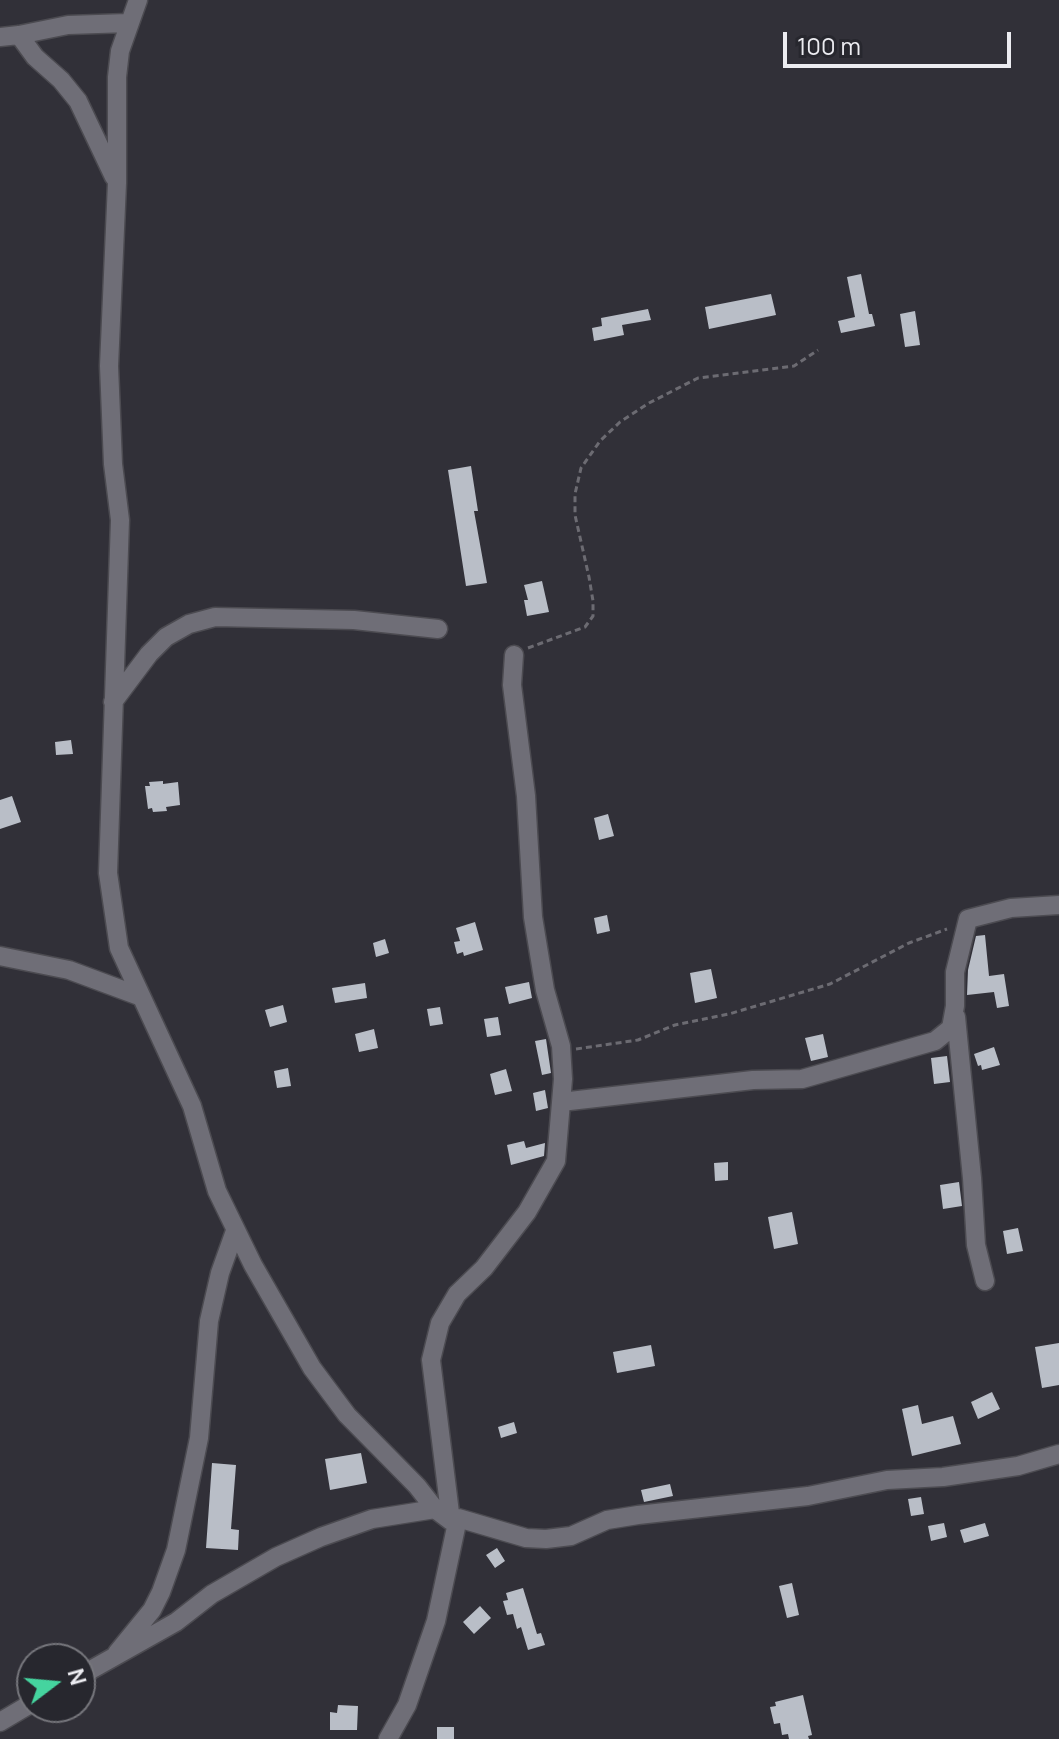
<!DOCTYPE html>
<html>
<head>
<meta charset="utf-8">
<style>
	body { margin:0 }
	#map { position:relative; width:1059px; height:1739px; overflow:hidden; background:#313038; font-family:Manrope,sans-serif }
	canvas { display:block }
	.north { position:absolute; left:16px; top:1643px; width:80px; height:80px; box-sizing:border-box; background:#27272e; border:2px solid #76767c; border-radius:50%; rotate:74deg; font-size:22px; font-weight:700; line-height:32px; text-align:center; color:#ececf1 }
	.north::after { content:''; display:block; margin:auto; width:28px; height:36px; background:#45d49f; clip-path:polygon(50% 0,100% 100%,50% 72%,0 100%) }
	.scale { position:absolute; left:783px; top:32px; width:228px; height:36px; box-sizing:border-box; border:4px solid #ececf1; border-top:0; padding-left:10px; font-size:24px; line-height:28px; white-space:nowrap; color:#ececf1; -webkit-text-stroke:6px #27272e; paint-order:stroke }
</style>
</head>
<body>
<div id="map">
<canvas width="1059" height="1739"></canvas>
<div class="north">N</div>
<div class="scale">100 m</div>
</div>
<script>
const c = document.querySelector('canvas').getContext('2d');
c.lineJoin = 'round';
function fill(path, color) { c.fillStyle = color; c.fill(path, 'evenodd'); }
function stroke(path, color, width, dash) { c.strokeStyle = color; c.lineWidth = width; c.lineCap = dash ? 'butt' : 'round'; c.setLineDash(dash || []); c.stroke(path); }
const building = new Path2D(`
	M 861,274 L 869,314 L 872,314 L 875,326 L 841,333 L 838,321 L 855,317 L 847,277 Z
	M 771,294 L 776,315 L 709,329 L 705,307 Z
	M 648,309 L 651,320 L 622,325 L 624,335 L 594,341 L 592,328 L 602,326 L 601,318 Z
	M 915,311 L 920,345 L 905,347 L 900,314 Z
	M 471,466 L 478,511 L 474,511 L 487,583 L 466,586 L 448,470 Z
	M 542,581 L 549,612 L 527,616 L 524,600 L 528,600 L 524,585 Z
	M 71,740 L 73,754 L 56,755 L 55,742 Z
	M 163,781 L 163,784 L 178,782 L 180,805 L 166,807 L 167,811 L 153,812 L 152,808 L 148,809 L 145,786 L 150,786 L 149,782 Z
	M 12,796 L 21,822 L 0,829 L 0,800 Z
	M 608,814 L 614,836 L 599,840 L 594,818 Z
	M 607,915 L 610,931 L 597,934 L 594,918 Z
	M 475,922 L 483,950 L 464,956 L 463,952 L 457,954 L 454,942 L 460,941 L 456,928 Z
	M 985,935 L 989,976 L 1004,974 L 1009,1006 L 997,1008 L 994,992 L 967,995 L 968,970 L 976,936 Z
	M 385,939 L 389,953 L 376,957 L 373,943 Z
	M 711,969 L 717,998 L 695,1003 L 690,973 Z
	M 529,982 L 532,998 L 509,1004 L 505,987 Z
	M 365,983 L 367,998 L 335,1003 L 332,988 Z
	M 283,1005 L 287,1022 L 270,1027 L 265,1010 Z
	M 440,1007 L 443,1024 L 430,1026 L 427,1009 Z
	M 498,1017 L 501,1035 L 487,1037 L 484,1019 Z
	M 374,1029 L 378,1048 L 359,1052 L 355,1034 Z
	M 823,1034 L 828,1057 L 811,1061 L 805,1038 Z
	M 546,1039 L 551,1073 L 542,1075 L 535,1041 Z
	M 994,1047 L 1000,1065 L 982,1070 L 981,1065 L 978,1066 L 974,1054 Z
	M 947,1056 L 950,1082 L 934,1084 L 931,1058 Z
	M 288,1068 L 291,1086 L 277,1088 L 274,1071 Z
	M 506,1069 L 512,1091 L 495,1095 L 490,1074 Z
	M 545,1090 L 548,1108 L 536,1111 L 533,1093 Z
	M 524,1141 L 526,1148 L 545,1143 L 544,1156 L 511,1165 L 507,1145 Z
	M 728,1162 L 728,1180 L 715,1181 L 714,1163 Z
	M 959,1182 L 962,1206 L 943,1209 L 940,1185 Z
	M 792,1212 L 798,1244 L 774,1249 L 768,1217 Z
	M 1018,1228 L 1023,1251 L 1007,1254 L 1003,1231 Z
	M 1059,1343 L 1059,1385 L 1042,1388 L 1035,1347 Z
	M 651,1345 L 655,1366 L 617,1373 L 613,1352 Z
	M 992,1392 L 1000,1409 L 978,1419 L 971,1402 Z
	M 918,1405 L 922,1424 L 953,1416 L 961,1444 L 912,1456 L 902,1409 Z
	M 514,1422 L 517,1433 L 501,1438 L 498,1427 Z
	M 361,1453 L 367,1483 L 330,1490 L 325,1459 Z
	M 212,1463 L 236,1465 L 231,1529 L 239,1530 L 238,1550 L 206,1548 Z
	M 670,1484 L 673,1496 L 644,1502 L 641,1490 Z
	M 921,1497 L 924,1514 L 911,1516 L 908,1499 Z
	M 944,1523 L 947,1537 L 931,1541 L 928,1526 Z
	M 985,1523 L 989,1536 L 964,1543 L 960,1530 Z
	M 497,1548 L 505,1561 L 495,1568 L 486,1555 Z
	M 792,1583 L 799,1615 L 787,1618 L 779,1586 Z
	M 523,1588 L 537,1634 L 541,1633 L 545,1645 L 528,1650 L 521,1627 L 517,1629 L 513,1614 L 507,1615 L 503,1601 L 508,1600 L 506,1593 Z
	M 480,1606 L 491,1618 L 474,1634 L 463,1622 Z
	M 803,1695 L 812,1735 L 808,1736 L 809,1739 L 789,1739 L 788,1734 L 782,1735 L 780,1723 L 774,1724 L 770,1707 L 776,1706 L 775,1702 Z
	M 338,1705 L 358,1706 L 357,1730 L 330,1730 L 330,1712 L 337,1713 Z
	M 437,1727 L 454,1727 L 454,1739 L 437,1739 Z`);
const path = new Path2D(`
	M 528,648 L 585,627 L 593,616 L 593,601 L 589,577 L 575,515 L 575,494 L 581,468 L 600,441 L 620,422 L 649,403 L 698,378 L 794,366 L 818,350
	M 576,1049 L 638,1040 L 675,1025 L 729,1014 L 830,984 L 909,943 L 947,929`);
const street = new Path2D(`
	M 138,0 L 120,51 L 117,77 L 117,183 L 109,366 L 113,464 L 120,520 L 108,873 L 119,948 L 192,1106 L 217,1191 L 253,1265 L 312,1368 L 347,1415 L 417,1486 L 435,1509
	M 19,35 L 35,57 L 61,80 L 78,101 L 114,177
	M 0,37 L 19,35 L 68,25 L 128,23
	M 113,702 L 149,654 L 166,637 L 189,624 L 215,617 L 354,620 L 438,629
	M 0,956 L 69,970 L 139,996
	M 956,1017 L 972,1178 L 976,1245 L 985,1281
	M 561,1102 L 753,1080 L 802,1079 L 935,1041 L 951,1028 L 955,1006 L 955,972 L 968,919 L 1011,908 L 1059,905
	M 451,1521 L 431,1360 L 440,1323 L 457,1294 L 484,1268 L 527,1212 L 556,1161 L 563,1079 L 561,1046 L 545,990 L 533,917 L 526,796 L 512,685 L 514,655
	M 117,1653 L 152,1610 L 161,1592 L 176,1550 L 199,1438 L 209,1321 L 220,1273 L 235,1231
	M 80,1676 L 176,1622 L 212,1594 L 276,1557 L 321,1537 L 372,1519 L 435,1509 L 451,1521 L 458,1518 L 526,1538 L 546,1539 L 571,1536 L 607,1520 L 638,1515 L 808,1496 L 887,1480 L 943,1477 L 1018,1466 L 1059,1454
	M 0,1722 L 32,1703
	M 388,1739 L 407,1705 L 436,1621 L 458,1518`);
fill(building, '#b9bec7');
stroke(street, '#4c4b51', 21);
stroke(path, '#6c6b72', 3, [6, 4]);
stroke(street, '#6f6e77', 18);
</script>
</body>
</html>
